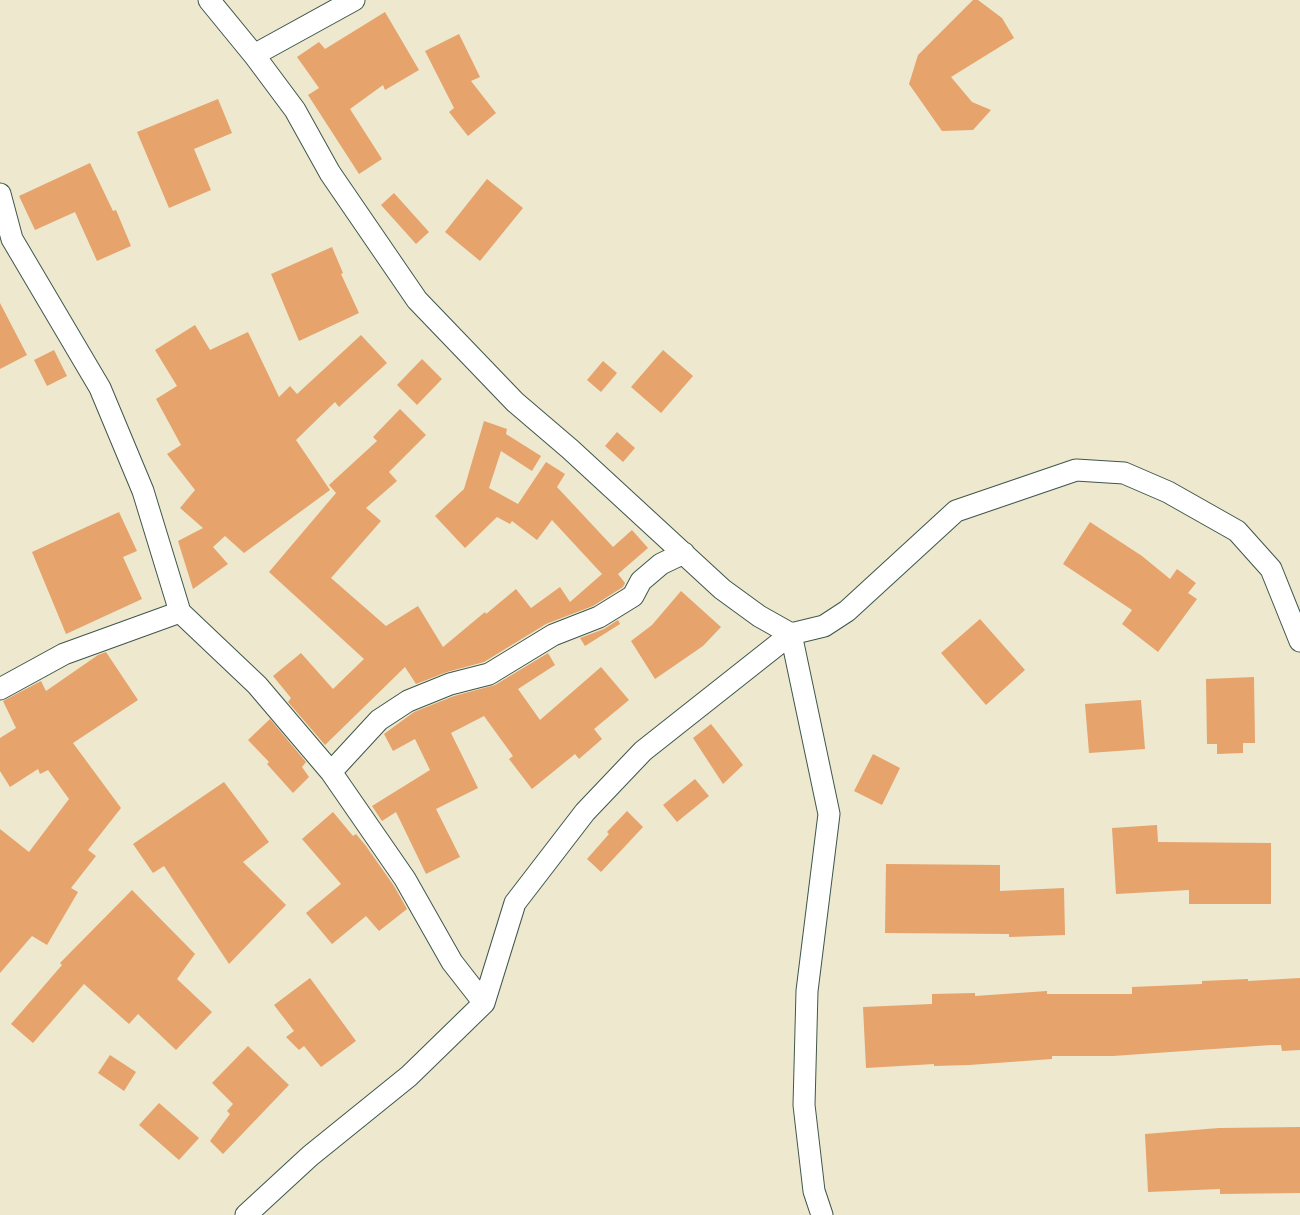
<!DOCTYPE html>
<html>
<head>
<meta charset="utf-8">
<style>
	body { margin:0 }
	canvas { display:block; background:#ede8ce }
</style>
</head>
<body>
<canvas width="1300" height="1215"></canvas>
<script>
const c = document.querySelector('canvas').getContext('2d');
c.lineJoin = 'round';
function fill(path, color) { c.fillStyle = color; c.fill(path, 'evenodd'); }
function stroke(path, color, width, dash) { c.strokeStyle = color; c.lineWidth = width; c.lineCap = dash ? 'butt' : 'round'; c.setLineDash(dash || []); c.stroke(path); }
const building = new Path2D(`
	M 973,0 L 978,0 L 1002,18 L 1014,38 L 951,77 L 972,102 L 991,110 L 973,130 L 942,131 L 909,84 L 918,55 Z
	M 385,12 L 419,70 L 385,90 L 383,85 L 350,109 L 382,159 L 359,174 L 308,95 L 319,88 L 297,57 L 319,42 L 325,49 Z
	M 459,34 L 480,77 L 471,81 L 496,113 L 468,136 L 449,112 L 454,108 L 425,51 Z
	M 218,99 L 232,133 L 194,149 L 211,190 L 169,208 L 137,132 Z
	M 90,163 L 113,211 L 116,210 L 131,246 L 97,261 L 75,212 L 35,230 L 19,196 Z
	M 487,179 L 523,208 L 480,261 L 445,232 Z
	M 394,193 L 429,232 L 416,244 L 381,205 Z
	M 332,247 L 343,273 L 341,274 L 359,313 L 299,341 L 271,274 Z
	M 0,303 L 27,355 L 0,369 Z
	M 195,325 L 210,350 L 248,332 L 279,397 L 290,386 L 297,394 L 361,335 L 387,363 L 339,407 L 335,402 L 296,440 L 330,490 L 244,553 L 225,536 L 213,547 L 228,564 L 193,589 L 178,541 L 203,528 L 180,508 L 195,490 L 167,454 L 181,445 L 156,399 L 177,386 L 155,350 Z
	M 54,350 L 67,376 L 47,386 L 34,360 Z
	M 663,350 L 693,376 L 661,413 L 631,387 Z
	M 422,359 L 442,379 L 417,405 L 397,385 Z
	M 603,361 L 617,373 L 601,392 L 587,380 Z
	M 400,409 L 426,435 L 389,472 L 397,481 L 366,508 L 381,521 L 331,578 L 386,626 L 418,606 L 443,647 L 485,612 L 486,614 L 516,589 L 531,608 L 560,587 L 570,602 L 602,574 L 552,520 L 537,540 L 512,521 L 510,524 L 497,517 L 465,548 L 435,516 L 464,489 L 484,421 L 507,429 L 506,434 L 541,456 L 532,471 L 501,451 L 489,488 L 518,504 L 546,462 L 565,474 L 557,487 L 613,547 L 632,530 L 648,548 L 618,574 L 625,583 L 623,587 L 593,606 L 546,624 L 484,662 L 447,672 L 416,684 L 405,667 L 325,745 L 288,702 L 291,698 L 273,676 L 301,653 L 333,689 L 364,659 L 269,572 L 336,493 L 329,485 L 377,441 L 373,437 Z
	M 617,432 L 635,448 L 623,462 L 605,446 Z
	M 119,512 L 137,551 L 123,557 L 142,599 L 66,634 L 32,552 Z
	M 1090,522 L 1142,556 L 1170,579 L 1177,569 L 1196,583 L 1188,593 L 1197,599 L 1158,652 L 1122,624 L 1132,610 L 1063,564 Z
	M 681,591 L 721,627 L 703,646 L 655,679 L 631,641 L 652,625 Z
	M 980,619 L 1025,670 L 986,705 L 941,653 Z
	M 618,620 L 620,624 L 585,646 L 580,638 L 604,629 Z
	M 106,652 L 138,700 L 73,743 L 121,808 L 88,850 L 96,856 L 71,888 L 78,892 L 47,945 L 32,936 L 0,973 L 0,829 L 29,852 L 69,799 L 48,770 L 40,774 L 38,769 L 10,787 L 0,771 L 0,738 L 16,728 L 3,701 L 41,681 L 46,691 L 98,655 Z
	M 548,653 L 555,665 L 518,689 L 540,720 L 601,667 L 629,700 L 594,729 L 602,739 L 579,759 L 575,754 L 532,789 L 509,759 L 513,756 L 484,716 L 451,733 L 478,788 L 436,809 L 460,857 L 426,874 L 396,812 L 382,821 L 372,806 L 430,770 L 415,739 L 393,751 L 384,734 L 414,712 L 454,696 L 495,685 Z
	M 1254,677 L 1255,743 L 1243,743 L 1243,753 L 1217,754 L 1217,744 L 1207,744 L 1206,679 Z
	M 1141,700 L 1145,749 L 1089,753 L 1085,704 Z
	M 270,719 L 306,762 L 302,767 L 309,777 L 293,793 L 267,764 L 269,762 L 248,740 Z
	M 711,724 L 743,765 L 723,784 L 693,738 Z
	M 873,754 L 900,768 L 882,805 L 854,791 Z
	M 695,779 L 709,796 L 677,822 L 663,805 Z
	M 224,782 L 269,842 L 243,862 L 286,905 L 229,964 L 164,866 L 153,873 L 133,844 Z
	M 627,811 L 643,827 L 601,872 L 587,859 L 609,834 L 607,832 Z
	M 333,812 L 353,836 L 356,834 L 366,846 L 394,886 L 407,909 L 379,931 L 366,916 L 332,944 L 306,913 L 341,884 L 302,839 Z
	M 1157,825 L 1158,842 L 1271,843 L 1271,904 L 1189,904 L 1189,890 L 1116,894 L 1112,828 Z
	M 886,864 L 1000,865 L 1000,891 L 1064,888 L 1065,935 L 1009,937 L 1009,934 L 885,933 Z
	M 132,890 L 195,954 L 177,979 L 212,1012 L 176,1050 L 138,1014 L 129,1024 L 84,984 L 33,1043 L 11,1024 L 62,965 L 60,963 Z
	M 310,978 L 356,1041 L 321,1067 L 304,1046 L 299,1050 L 286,1037 L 294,1031 L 274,1005 Z
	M 1300,978 L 1300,1050 L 1282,1051 L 1281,1045 L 1271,1045 L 1113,1056 L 1052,1056 L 1052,1059 L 969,1065 L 934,1066 L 934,1064 L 866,1068 L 863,1007 L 932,1004 L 932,994 L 975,993 L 975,996 L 1047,991 L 1047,994 L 1132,994 L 1132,987 L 1202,984 L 1202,981 L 1248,979 L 1248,981 Z
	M 248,1046 L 289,1085 L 223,1154 L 210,1141 L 230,1114 L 227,1111 L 233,1104 L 212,1083 Z
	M 110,1055 L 136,1072 L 124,1091 L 98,1073 Z
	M 159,1103 L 199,1138 L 179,1160 L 139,1125 Z
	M 1300,1127 L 1300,1193 L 1220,1194 L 1220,1189 L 1148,1192 L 1145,1134 L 1219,1128 Z`);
const street = new Path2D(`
	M 209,0 L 254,55 L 295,110 L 330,173 L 417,300 L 515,402 L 570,449 L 722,589 L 759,616 L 791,634 L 829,814 L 807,991 L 804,1105 L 814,1191 L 822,1215
	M 254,55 L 354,0
	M 0,194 L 12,239 L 100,388 L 143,491 L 180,612 L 257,685 L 331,772 L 405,879 L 452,962 L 484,1003
	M 0,689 L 64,654 L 180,612
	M 331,772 L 379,720 L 408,701 L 450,684 L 489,674 L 553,635 L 599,617 L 633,596 L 641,581 L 661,564 L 684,553
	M 246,1215 L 310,1156 L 409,1076 L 484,1003 L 515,903 L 585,812 L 643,751 L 791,634 L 824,626 L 847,611 L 956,511 L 1076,470 L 1124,473 L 1168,492 L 1237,531 L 1271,569 L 1300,641`);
fill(building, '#e6a36c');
stroke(street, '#3e574b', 23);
stroke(street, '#fff', 21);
</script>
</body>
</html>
